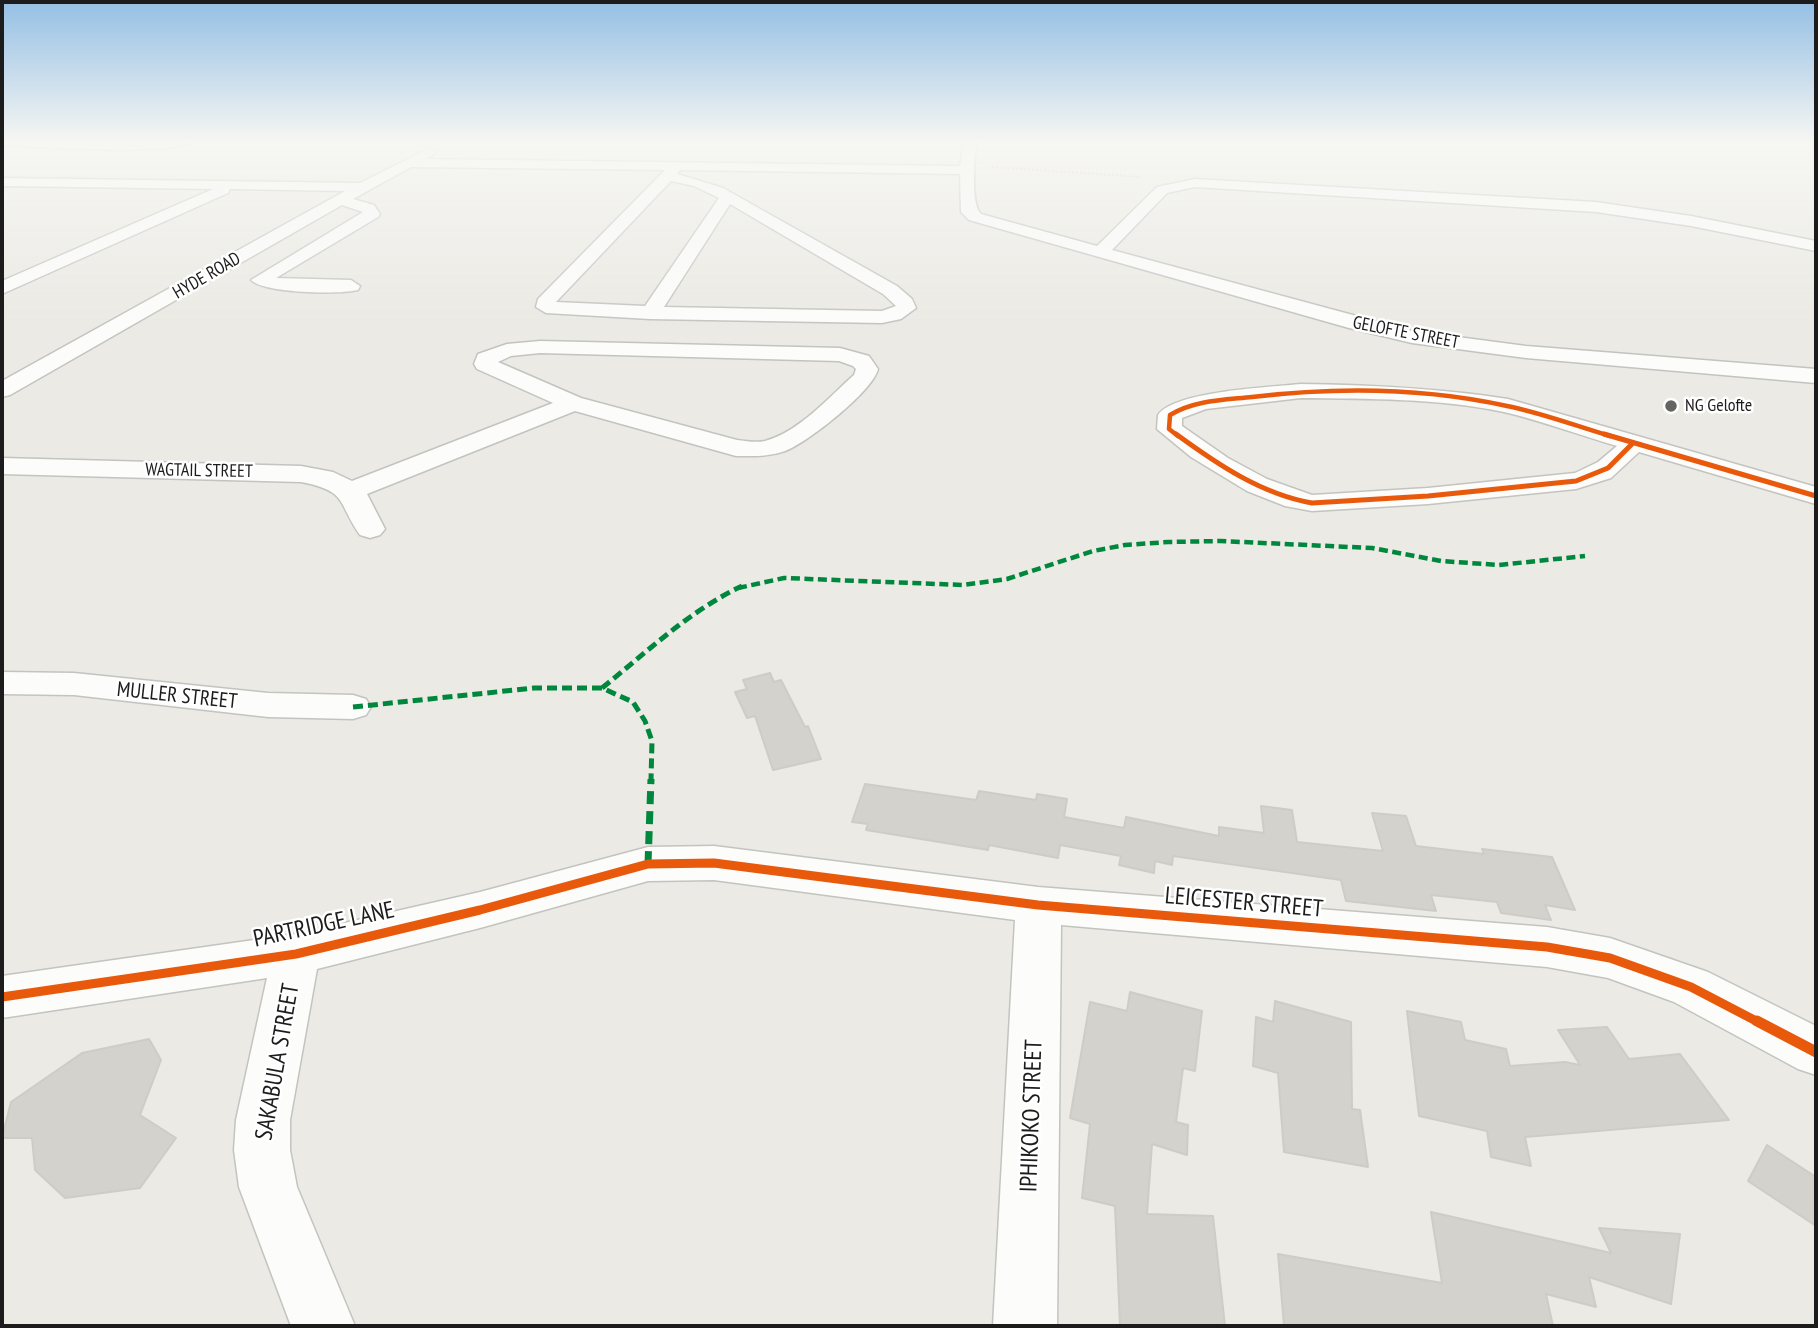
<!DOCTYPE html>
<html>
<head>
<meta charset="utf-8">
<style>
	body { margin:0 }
	#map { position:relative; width:1818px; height:1328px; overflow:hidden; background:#ebeae4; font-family:"PT Sans Narrow",sans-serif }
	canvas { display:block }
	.frame { position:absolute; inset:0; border:4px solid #1c1c1c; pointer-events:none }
</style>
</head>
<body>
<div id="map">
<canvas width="1818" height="1328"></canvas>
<div class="frame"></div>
</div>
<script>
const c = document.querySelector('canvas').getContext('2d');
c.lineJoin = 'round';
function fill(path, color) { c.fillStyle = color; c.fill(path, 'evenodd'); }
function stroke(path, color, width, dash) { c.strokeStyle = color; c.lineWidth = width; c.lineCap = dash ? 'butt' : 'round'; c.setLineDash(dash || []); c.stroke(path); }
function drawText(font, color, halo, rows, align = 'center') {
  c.font = font + ' "PT Sans Narrow",sans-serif'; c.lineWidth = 5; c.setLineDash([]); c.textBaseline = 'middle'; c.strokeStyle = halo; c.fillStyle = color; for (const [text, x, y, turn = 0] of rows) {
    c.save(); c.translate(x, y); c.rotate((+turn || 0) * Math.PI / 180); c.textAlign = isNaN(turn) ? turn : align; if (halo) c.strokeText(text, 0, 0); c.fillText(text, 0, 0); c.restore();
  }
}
const building = new Path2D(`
	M 770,673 L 774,682 L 781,680 L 805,727 L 808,726 L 821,759 L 773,770 L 755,716 L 747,718 L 735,692 L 747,689 L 743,680 Z
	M 865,784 L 976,800 L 979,791 L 1036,800 L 1037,794 L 1067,799 L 1064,817 L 1124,828 L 1126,817 L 1219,836 L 1219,827 L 1264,833 L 1261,806 L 1292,810 L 1297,842 L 1383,851 L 1372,813 L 1406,816 L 1416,846 L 1484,854 L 1482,849 L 1552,857 L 1575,910 L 1545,905 L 1551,920 L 1501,913 L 1497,902 L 1431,895 L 1436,911 L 1346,901 L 1341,880 L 1173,856 L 1172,865 L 1155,861 L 1154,873 L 1119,865 L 1121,856 L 1060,845 L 1058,858 L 989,845 L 988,850 L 866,830 L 868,824 L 852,822 Z
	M 1130,992 L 1202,1011 L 1195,1071 L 1183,1068 L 1176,1122 L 1188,1125 L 1187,1155 L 1152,1144 L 1147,1214 L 1213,1216 L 1225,1326 L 1120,1326 L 1115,1206 L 1082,1198 L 1090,1124 L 1070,1118 L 1090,1002 L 1127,1011 Z
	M 1275,1001 L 1351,1022 L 1352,1109 L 1360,1110 L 1368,1167 L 1284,1152 L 1278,1073 L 1253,1066 L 1256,1017 L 1273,1022 Z
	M 1407,1011 L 1461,1022 L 1465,1040 L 1506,1049 L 1510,1066 L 1565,1062 L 1580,1065 L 1558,1030 L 1607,1027 L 1629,1059 L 1680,1054 L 1729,1120 L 1525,1137 L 1531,1166 L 1491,1157 L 1487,1131 L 1419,1116 Z
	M 149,1039 L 161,1060 L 140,1115 L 176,1138 L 140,1188 L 65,1198 L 35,1170 L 32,1138 L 2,1138 L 11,1102 L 82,1053 Z
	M 1767,1145 L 1816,1177 L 1816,1226 L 1748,1181 Z
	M 1431,1212 L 1611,1253 L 1599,1228 L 1680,1234 L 1671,1304 L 1589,1277 L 1596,1307 L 1546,1294 L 1553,1326 L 1284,1326 L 1278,1254 L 1442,1283 Z`);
const path = new Path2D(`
	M 992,167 L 1141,177`);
const minor = new Path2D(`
	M 2,142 L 191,142 C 173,156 33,146 2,146 Z
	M 964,142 L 976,142 C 975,157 970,204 981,214 L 1097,246 L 1157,187 L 1195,179 L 1596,202 L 1691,216 L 1816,241 L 1816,251 L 1691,226 L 1596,212 L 1195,187 L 1167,193 L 1112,250 L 1412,331 L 1526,346 L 1816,369 L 1816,383 L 1526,358 L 1412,343 L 1349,328 L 969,220 L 961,212 L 960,174 L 680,170 L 677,174 L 723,188 L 897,286 L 912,299 L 916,308 L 901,319 L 882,323 L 650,319 L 546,313 L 536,307 L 538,299 L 665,170 L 411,167 L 353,199 L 374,205 L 380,214 L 378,217 L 276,278 L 351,280 L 360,286 L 358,290 C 339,295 263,293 251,280 L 363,212 L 342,205 L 10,395 L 2,397 L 2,381 L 345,191 L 230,189 L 228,193 L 2,294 L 2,281 L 213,189 L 2,186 L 2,178 L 360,183 L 430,148 L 436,152 L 426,159 L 960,166 ZM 671,181 L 694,186 L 719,198 L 645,306 L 556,302 ZM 730,204 L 883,294 L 896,306 L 882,311 L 664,307 Z
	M 540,341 L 840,348 L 869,356 L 878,369 C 873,391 807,443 785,451 C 768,457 753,456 736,456 L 575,411 L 367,494 L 385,529 L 380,535 L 370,538 L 360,535 C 337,502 348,491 301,482 L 2,474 L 2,458 L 301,466 L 333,472 L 352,481 L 553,403 L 477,369 L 474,364 L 478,354 L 507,344 ZM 540,353 L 839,361 L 853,366 L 856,369 L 854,375 C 829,397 799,432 765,441 C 756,443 746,441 737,440 L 581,398 L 498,362 L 511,356 Z
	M 1301,384 C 1371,385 1439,388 1508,399 L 1816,487 L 1816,504 L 1639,452 L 1611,478 L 1576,489 L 1428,504 L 1312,511 L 1285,506 L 1247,491 L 1191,457 L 1157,429 L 1158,415 C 1174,391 1271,387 1301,384 ZM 1301,398 C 1369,399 1437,398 1504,412 C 1542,421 1579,435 1617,446 L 1598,462 L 1575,473 L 1428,488 L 1312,495 L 1267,479 L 1228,458 L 1182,426 L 1182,418 L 1206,409 Z
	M 2,672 L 74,673 L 268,693 L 353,695 L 366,699 L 371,707 L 366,715 L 353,719 L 268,717 L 74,695 L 2,694 Z
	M 714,846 L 1038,887 L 1547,927 L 1610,938 L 1708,972 L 1816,1026 L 1816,1075 L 1798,1069 L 1674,1002 L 1608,978 L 1547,967 L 1061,925 L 1057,1326 L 993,1326 L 1015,920 L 714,880 L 648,881 L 480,928 L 317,969 L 290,1120 L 290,1150 L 297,1187 L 355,1326 L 291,1326 L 239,1187 L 234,1150 L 236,1120 L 267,978 L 2,1018 L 2,976 L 296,934 L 480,892 L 648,847 Z`);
const quietFar2 = new Path2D(`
	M 738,588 L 784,578 L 963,585 L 1007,579 L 1093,551 L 1125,545 L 1168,542 L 1220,541 L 1372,548 L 1441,561 L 1499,565 L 1585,556`);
const quietFar1 = new Path2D(`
	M 602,688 C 647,652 689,611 742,586
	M 353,707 L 534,688 L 602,688 L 633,702 L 645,721 L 652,741 L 651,780`);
const quiet = new Path2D(`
	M 648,864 L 651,779`);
const cyclewayFar3 = new Path2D(`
	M 1178,436 L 1169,429 L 1170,415 C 1195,400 1224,400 1252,397 C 1336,387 1425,388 1507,406 C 1542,413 1576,426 1610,436`);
const cyclewayFar2 = new Path2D(`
	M 1176,434 C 1217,464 1261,494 1312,503 L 1428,496 L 1576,481 L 1608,468 L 1633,443
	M 1604,434 L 1816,496`);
const cyclewayFar1 = new Path2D(`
	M 2,997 L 296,954 L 480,910 L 648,864 L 714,863 L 1038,905 L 1547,947 L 1610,958 L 1691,987 L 1760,1023`);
const cycleway = new Path2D(`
	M 1757,1021 L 1816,1052`);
const markers = [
	[1671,406,7,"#646462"]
];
const farStreetnames = [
	["HYDE ROAD",207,276,-30],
	["GELOFTE STREET",1406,333,11],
	["WAGTAIL STREET",199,471,1]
];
const farPoinames = [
	["NG Gelofte",1685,406]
];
const streetNames = [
	["MULLER STREET",177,696,6]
];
const nearStreetnames = [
	["LEICESTER STREET",1244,903,5],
	["PARTRIDGE LANE",324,925,-12],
	["SAKABULA STREET",278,1062,-80],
	["IPHIKOKO STREET",1032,1116,-88]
];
fill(building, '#d3d2cd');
stroke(building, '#ceccc6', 2);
stroke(minor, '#c3c3c0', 3);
stroke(path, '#d6cac5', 2, [2, 2]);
fill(minor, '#fcfcfb');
stroke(quietFar2, '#00873e', 4.5, [9, 4.5]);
stroke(quietFar1, '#00873e', 5, [10, 5]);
stroke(quiet, '#00873e', 7, [13, 7]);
stroke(cyclewayFar3, '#e8590c', 4.5);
stroke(cyclewayFar2, '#e8590c', 5);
stroke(cyclewayFar1, '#e8590c', 9);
stroke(cycleway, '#e8590c', 11);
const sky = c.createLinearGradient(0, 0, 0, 328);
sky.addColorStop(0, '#94bfe4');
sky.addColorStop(0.43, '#f6f6f3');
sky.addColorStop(1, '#f6f6f300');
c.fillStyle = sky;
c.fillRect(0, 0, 1818, 328);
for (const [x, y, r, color] of markers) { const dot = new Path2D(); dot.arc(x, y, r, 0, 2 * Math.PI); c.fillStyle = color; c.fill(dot); stroke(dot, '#fff', 2.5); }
drawText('18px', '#1c1c1c', '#fff', farStreetnames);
drawText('18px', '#1c1c1c', '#fff', farPoinames, 'left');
drawText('21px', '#1c1c1c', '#fff', streetNames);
drawText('24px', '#1c1c1c', '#fff', nearStreetnames);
</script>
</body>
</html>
